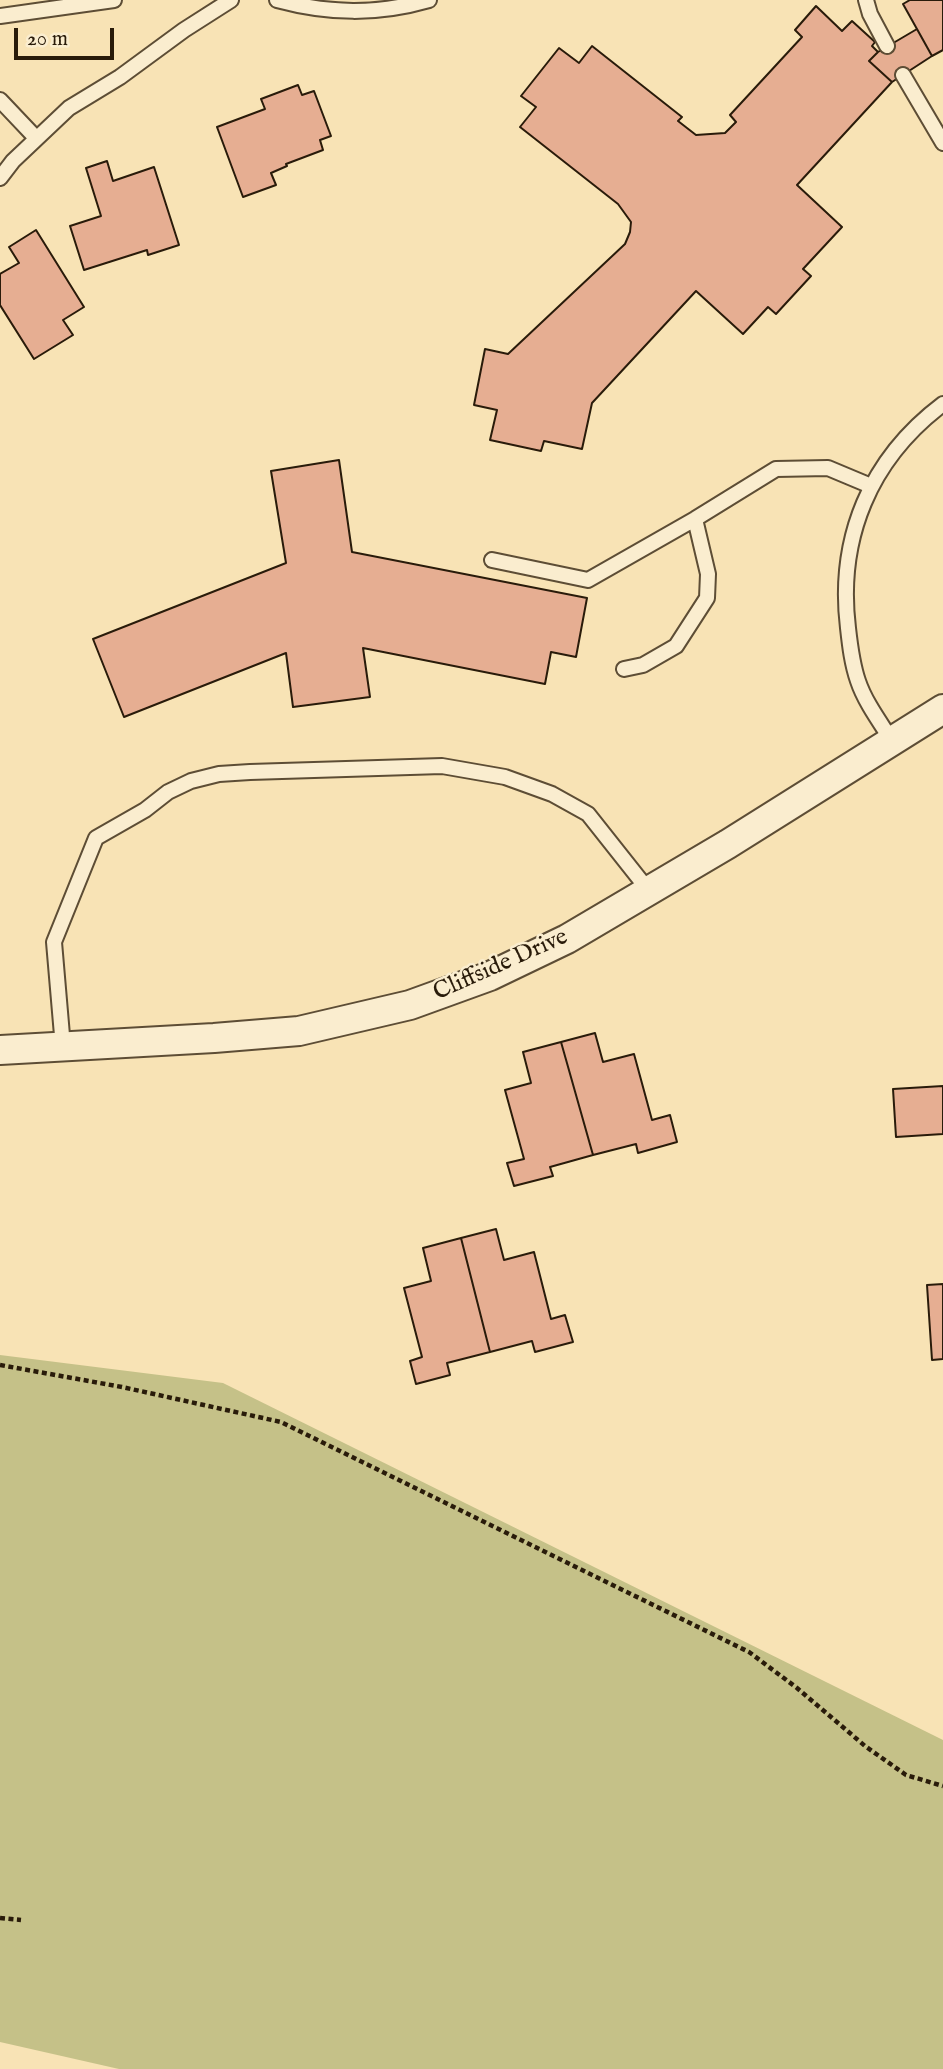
<!DOCTYPE html>
<html>
<head>
<meta charset="utf-8">
<style>
	body { margin:0 }
	#map { position:relative; width:943px; height:2069px; overflow:hidden; background:#f8e3b5; font-family:"IM FELL English",serif }
	canvas { display:block }
	.scale { position:absolute; left:14px; top:28px; width:100px; height:32px; box-sizing:border-box; border:4px solid #291b0a; border-top:0; padding-left:9px; font-size:21px; line-height:24px; white-space:nowrap; color:#291b0a; -webkit-text-stroke:5px #faedcf; paint-order:stroke }
</style>
</head>
<body>
<div id="map">
<canvas width="943" height="2069"></canvas>
<div class="scale">20 m</div>
</div>
<script>
const c = document.querySelector('canvas').getContext('2d');
c.lineJoin = 'round';
function fill(path, color) { c.fillStyle = color; c.fill(path, 'evenodd'); }
function stroke(path, color, width, dash) { c.strokeStyle = color; c.lineWidth = width; c.lineCap = dash ? 'butt' : 'round'; c.setLineDash(dash || []); c.stroke(path); }
function drawText(font, color, halo, rows, align = 'center') {
  c.font = font + ' "IM FELL English",serif'; c.lineWidth = 5; c.setLineDash([]); c.textBaseline = 'middle'; c.strokeStyle = halo; c.fillStyle = color; for (const [text, x, y, turn = 0] of rows) {
    c.save(); c.translate(x, y); c.rotate((+turn || 0) * Math.PI / 180); c.textAlign = isNaN(turn) ? turn : align; if (halo) c.strokeText(text, 0, 0); c.fillText(text, 0, 0); c.restore();
  }
}
const green = new Path2D(`
	M 0,1355 L 223,1383 L 943,1740 L 943,2069 L 119,2069 L 0,2042 Z`);
const building = new Path2D(`
	M 910,0 L 943,0 L 943,50 L 932,56 L 903,4 Z
	M 816,6 L 842,31 L 852,21 L 875,42 L 872,46 L 878,52 L 869,61 L 892,82 L 797,185 L 842,227 L 803,269 L 811,276 L 776,314 L 768,307 L 743,334 L 696,291 L 592,403 L 582,449 L 544,441 L 541,451 L 490,440 L 497,410 L 474,405 L 485,349 L 508,354 L 625,244 L 630,232 L 631,222 L 618,204 L 520,127 L 536,107 L 521,96 L 559,48 L 579,63 L 592,46 L 682,117 L 678,121 L 696,135 L 725,133 L 736,122 L 730,115 L 802,37 L 795,30 Z
	M 917,29 L 932,56 L 892,82 L 869,61 L 878,52 Z
	M 298,85 L 302,95 L 314,91 L 331,136 L 320,140 L 323,150 L 286,164 L 287,166 L 271,173 L 276,185 L 243,197 L 217,127 L 265,109 L 261,99 Z
	M 107,161 L 113,181 L 154,167 L 179,245 L 148,255 L 147,250 L 84,270 L 70,226 L 101,216 L 86,168 Z
	M 36,230 L 84,307 L 63,320 L 73,335 L 34,359 L 0,305 L 0,274 L 19,263 L 9,247 Z
	M 339,460 L 352,552 L 587,598 L 576,657 L 551,652 L 545,684 L 363,648 L 370,697 L 293,707 L 286,653 L 124,717 L 93,639 L 286,563 L 271,471 Z
	M 595,1033 L 603,1062 L 634,1054 L 652,1120 L 670,1115 L 677,1142 L 638,1153 L 636,1144 L 593,1155 L 561,1042 Z
	M 561,1042 L 593,1155 L 550,1167 L 553,1176 L 514,1186 L 507,1163 L 524,1159 L 505,1090 L 531,1083 L 523,1052 Z
	M 943,1086 L 943,1134 L 896,1137 L 893,1089 Z
	M 496,1229 L 504,1260 L 534,1252 L 551,1319 L 565,1315 L 573,1342 L 535,1352 L 532,1341 L 490,1352 L 461,1238 Z
	M 461,1238 L 490,1352 L 447,1363 L 450,1375 L 416,1384 L 410,1361 L 422,1357 L 404,1288 L 431,1281 L 423,1248 Z
	M 943,1284 L 943,1359 L 932,1360 L 927,1285 Z`);
const path = new Path2D(`
	M 0,1365 L 122,1387 L 281,1422 L 749,1652 L 797,1688 L 865,1746 L 906,1775 L 943,1786
	M 0,1918 L 21,1920`);
const lane = new Path2D(`
	M 277,0 C 329,14 377,15 429,0
	M 866,0 L 870,14 L 887,46
	M 0,16 L 114,0
	M 903,75 L 943,143
	M 0,100 L 36,138
	M 0,178 L 13,161 L 69,108 L 120,77 L 184,30 L 231,0
	M 492,560 L 588,580 L 695,519 L 776,469 L 828,468 L 871,486
	M 624,669 L 643,665 L 676,646 L 707,598 L 708,574 L 695,519
	M 892,741 C 880,722 865,702 858,681 C 852,664 850,646 848,628 C 837,538 870,459 943,404
	M 63,1047 L 54,942 L 96,838 L 145,810 L 168,792 L 191,781 L 219,774 L 250,772 L 442,766 L 505,777 L 552,794 L 588,814 L 649,891`);
const street = new Path2D(`
	M 0,1050 L 214,1038 L 299,1031 L 410,1005 L 490,976 L 567,939 L 728,844 L 943,709`);
const streetNames = [
	["Cliffside Drive",501,966,-24]
];
fill(green, '#c5c188');
fill(building, '#e6ae92');
stroke(building, '#291b0a', 2);
stroke(lane, '#5d4d35', 18);
stroke(street, '#5d4d35', 32);
stroke(path, '#291b0a', 4.5, [5, 3.5]);
stroke(lane, '#faedcf', 14);
stroke(street, '#faedcf', 28);
drawText('24px', '#291b0a', '#faedcf', streetNames);
</script>
</body>
</html>
